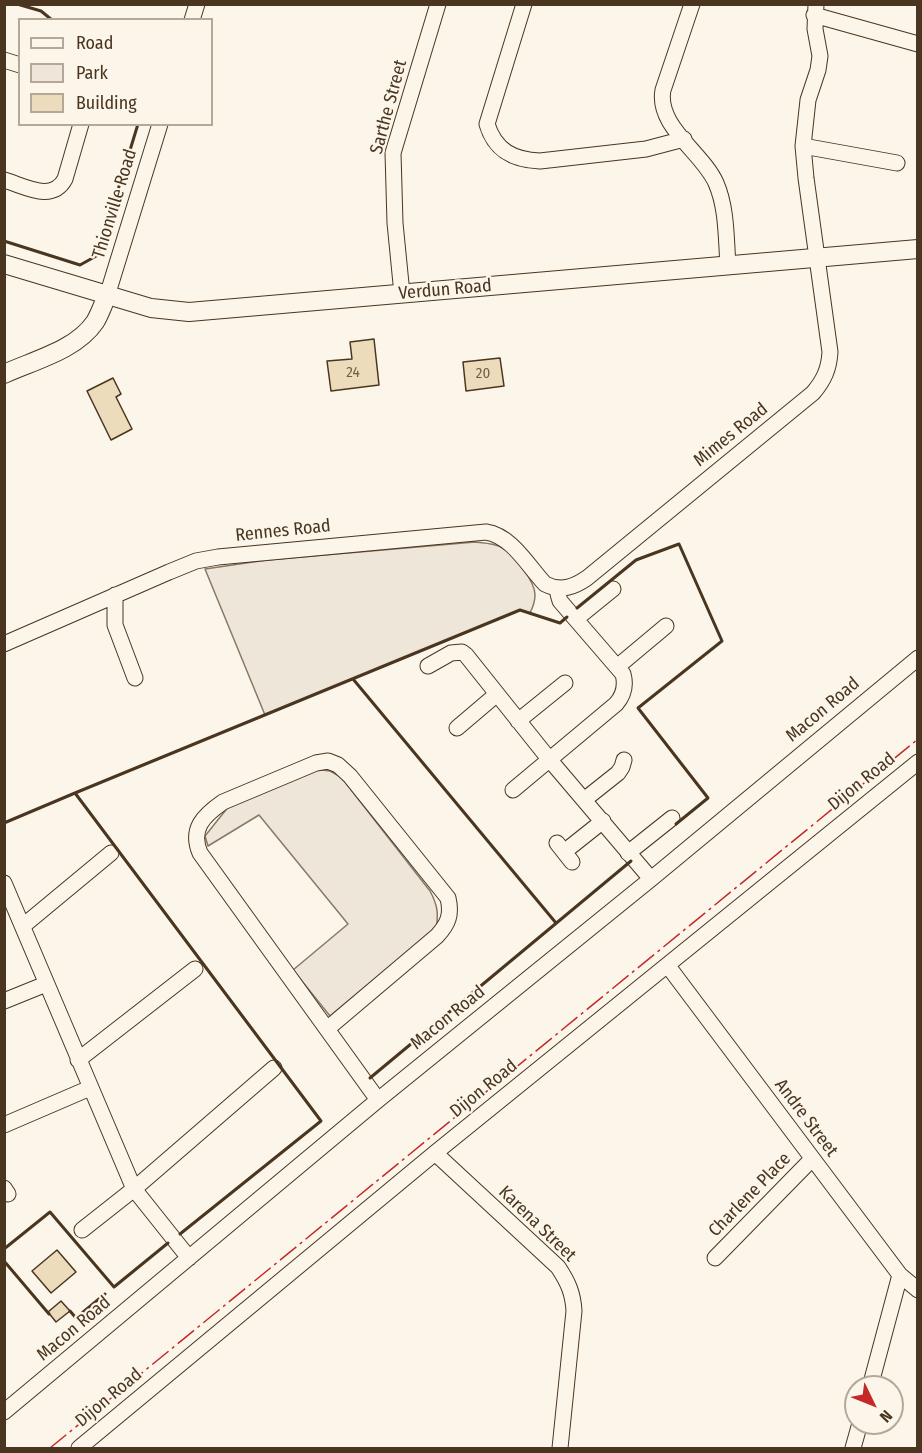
<!DOCTYPE html>
<html>
<head>
<meta charset="utf-8">
<style>
	body { margin:0 }
	#map { position:relative; width:922px; height:1453px; overflow:hidden; background:#fbf6e9; font-family:"Fira Sans Condensed",sans-serif }
	canvas { display:block }
	.frame { position:absolute; inset:0; border:6px solid #4a3520; pointer-events:none }
	.legend { position:absolute; left:18px; top:18px; width:195px; height:108px; box-sizing:border-box; background:#fbf6e9; border:2px solid #b4a999; margin:0; padding:8px 10px; list-style:none; font-size:18px; color:#4a3520 }
	.legend li { display:flex; align-items:center; gap:12px; height:30px }
	.legend b { width:30px; border:2px solid #b4a999 }
	.north { position:absolute; left:844px; top:1375px; width:60px; height:60px; box-sizing:border-box; background:#fbf6e9; border:2px solid #b4a999; border-radius:50%; rotate:133deg; font-size:16px; font-weight:700; line-height:24px; text-align:center; color:#4a3520 }
	.north::after { content:''; display:block; margin:auto; width:21px; height:27px; background:#c62828; clip-path:polygon(50% 0,100% 100%,50% 72%,0 100%) }
</style>
</head>
<body>
<div id="map">
<canvas width="922" height="1453"></canvas>
<div class="frame"></div>
<ul class="legend">
<li><b style="height:8px;background:#fbf6e9"></b>Road</li>
<li><b style="height:16px;background:#ede6d9"></b>Park</li>
<li><b style="height:16px;background:#ecdcbc"></b>Building</li>
</ul>
<div class="north">N</div>
</div>
<script>
const c = document.querySelector('canvas').getContext('2d');
c.lineJoin = 'round';
function fill(path, color) { c.fillStyle = color; c.fill(path, 'evenodd'); }
function stroke(path, color, width, dash) { c.strokeStyle = color; c.lineWidth = width; c.lineCap = dash ? 'butt' : 'round'; c.setLineDash(dash || []); c.stroke(path); }
function drawText(font, color, halo, rows, align = 'center') {
  c.font = font + ' "Fira Sans Condensed",sans-serif'; c.lineWidth = 4.5; c.setLineDash([]); c.textBaseline = 'middle'; c.strokeStyle = halo; c.fillStyle = color; for (const [text, x, y, turn = 0] of rows) {
    c.save(); c.translate(x, y); c.rotate((+turn || 0) * Math.PI / 180); c.textAlign = isNaN(turn) ? turn : align; if (halo) c.strokeText(text, 0, 0); c.fillText(text, 0, 0); c.restore();
  }
}
const green = new Path2D(`
	M 475,542 C 484,543 494,543 503,548 C 514,555 535,581 535,595 C 535,601 533,607 530,613 L 520,610 L 265,715 L 205,569 L 267,560 Z
	M 314,769 L 330,771 L 341,777 L 430,891 C 437,904 439,913 436,928 L 330,1016 L 293,970 L 348,924 L 259,815 L 208,846 L 205,836 L 229,806 Z`);
const building = new Path2D(`
	M 374,339 L 379,385 L 331,391 L 327,361 L 352,359 L 350,342 Z
	M 500,358 L 504,386 L 466,391 L 463,362 Z
	M 113,378 L 121,394 L 116,397 L 132,429 L 111,440 L 87,391 Z
	M 57,1250 L 76,1272 L 51,1293 L 32,1271 Z
	M 61,1301 L 70,1311 L 56,1322 L 48,1312 Z`);
const minor = new Path2D(`
	M 524,4 L 487,124 C 495,151 514,160 540,161 L 646,149 L 684,139
	M 692,4 L 663,90 C 656,126 703,153 716,183 C 727,208 726,239 728,265
	M 814,15 L 918,44
	M 192,20 L 197,4
	M 4,60 L 20,65
	M 803,146 L 897,163
	M 4,180 C 25,186 52,203 65,179 L 81,124
	M 402,294 L 395,223 L 393,153 L 438,4
	M 107,296 L 160,124
	M 115,595 L 115,625 L 135,678
	M 576,619 L 613,589
	M 4,644 L 169,572 L 196,561 L 218,557 L 486,532 C 512,536 528,566 545,584 C 561,592 574,587 587,578 L 813,393 C 824,380 829,369 830,352 L 806,178 L 803,146 L 808,100 L 818,70 L 820,56 L 815,29 L 816,4
	M 428,666 L 451,653 L 462,652 L 466,655 L 549,759 L 651,879
	M 617,667 L 666,626
	M 518,721 L 565,683
	M 457,728 L 497,694
	M 513,790 L 616,704 C 624,695 626,685 623,674 L 560,601 L 558,594 L 559,588
	M 584,800 L 618,773 L 622,767 L 624,760
	M 557,843 L 572,862
	M 564,852 L 603,821
	M 628,853 L 672,818
	M 4,883 L 134,1189 L 189,1258
	M 23,926 L 111,853
	M 668,966 L 900,1275 L 918,1290
	M 4,1001 L 46,984
	M 327,1029 L 437,936 C 448,924 452,915 448,898 L 350,776 L 338,765 L 328,761 L 316,763 L 223,802 C 203,816 190,829 200,853 L 378,1100
	M 78,1060 L 195,969
	M 4,1125 L 90,1088
	M 435,1153 L 558,1267 C 568,1282 573,1293 574,1311 L 560,1448
	M 4,1188 L 8,1194
	M 82,1230 L 134,1189 L 274,1068
	M 715,1258 L 812,1159
	M 870,1387 L 900,1275
	M 4,1412 L 378,1100 L 651,879 L 918,658
	M 79,1448 L 435,1153 L 918,762
	M 853,1448 L 860,1423`);
const tertiary = new Path2D(`
	M 4,264 L 151,308 L 189,312 L 918,249
	M 4,374 C 35,360 76,350 95,322 C 100,314 103,304 107,296`);
const wall = new Path2D(`
	M 17,4 L 41,11 L 52,20
	M 4,241 L 80,265 L 98,255 L 138,124
	M 577,608 L 636,560 L 679,544 L 722,641 L 638,708 L 708,798 L 676,824
	M 353,679 L 556,923
	M 75,793 L 520,610 L 560,623 L 567,617
	M 4,823 L 75,793 L 321,1121 L 180,1234
	M 370,1078 L 631,861
	M 4,1249 L 50,1212 L 114,1287 L 168,1243
	M 4,1261 L 49,1314
	M 70,1311 L 76,1318 L 105,1294`);
const power = new Path2D(`
	M 50,1448 L 918,739`);
const numberNames = [
	["24",353,373],
	["20",483,374]
];
const streetNames = [
	["Sarthe Street",389,107,-75],
	["Thionville Road",115,204,-73],
	["Verdun Road",445,290,-5],
	["Mimes Road",731,435,-39],
	["Rennes Road",283,531,-6],
	["Macon Road",823,710,-40],
	["Dijon Road",862,782,-39],
	["Macon Road",448,1018,-39],
	["Dijon Road",484,1089,-39],
	["Andre Street",806,1118,53],
	["Charlene Place",750,1195,-46],
	["Karena Street",537,1224,44],
	["Macon Road",74,1329,-40],
	["Dijon Road",109,1398,-40]
];
fill(green, '#ede6d9');
stroke(green, '#887966', 1.5);
fill(building, '#ecdcbc');
stroke(building, '#4a3520', 1.5);
stroke(minor, '#4a3520', 17);
stroke(tertiary, '#4a3520', 20);
stroke(minor, '#fbf6e9', 15);
stroke(tertiary, '#fbf6e9', 18);
stroke(wall, '#4a3520', 3);
stroke(power, '#c62828', 1.5, [21, 4.5, 3, 4.5]);
drawText('15px', '#725f47', null, numberNames);
drawText('18px', '#4a3520', '#fbf6e9', streetNames);
</script>
</body>
</html>
